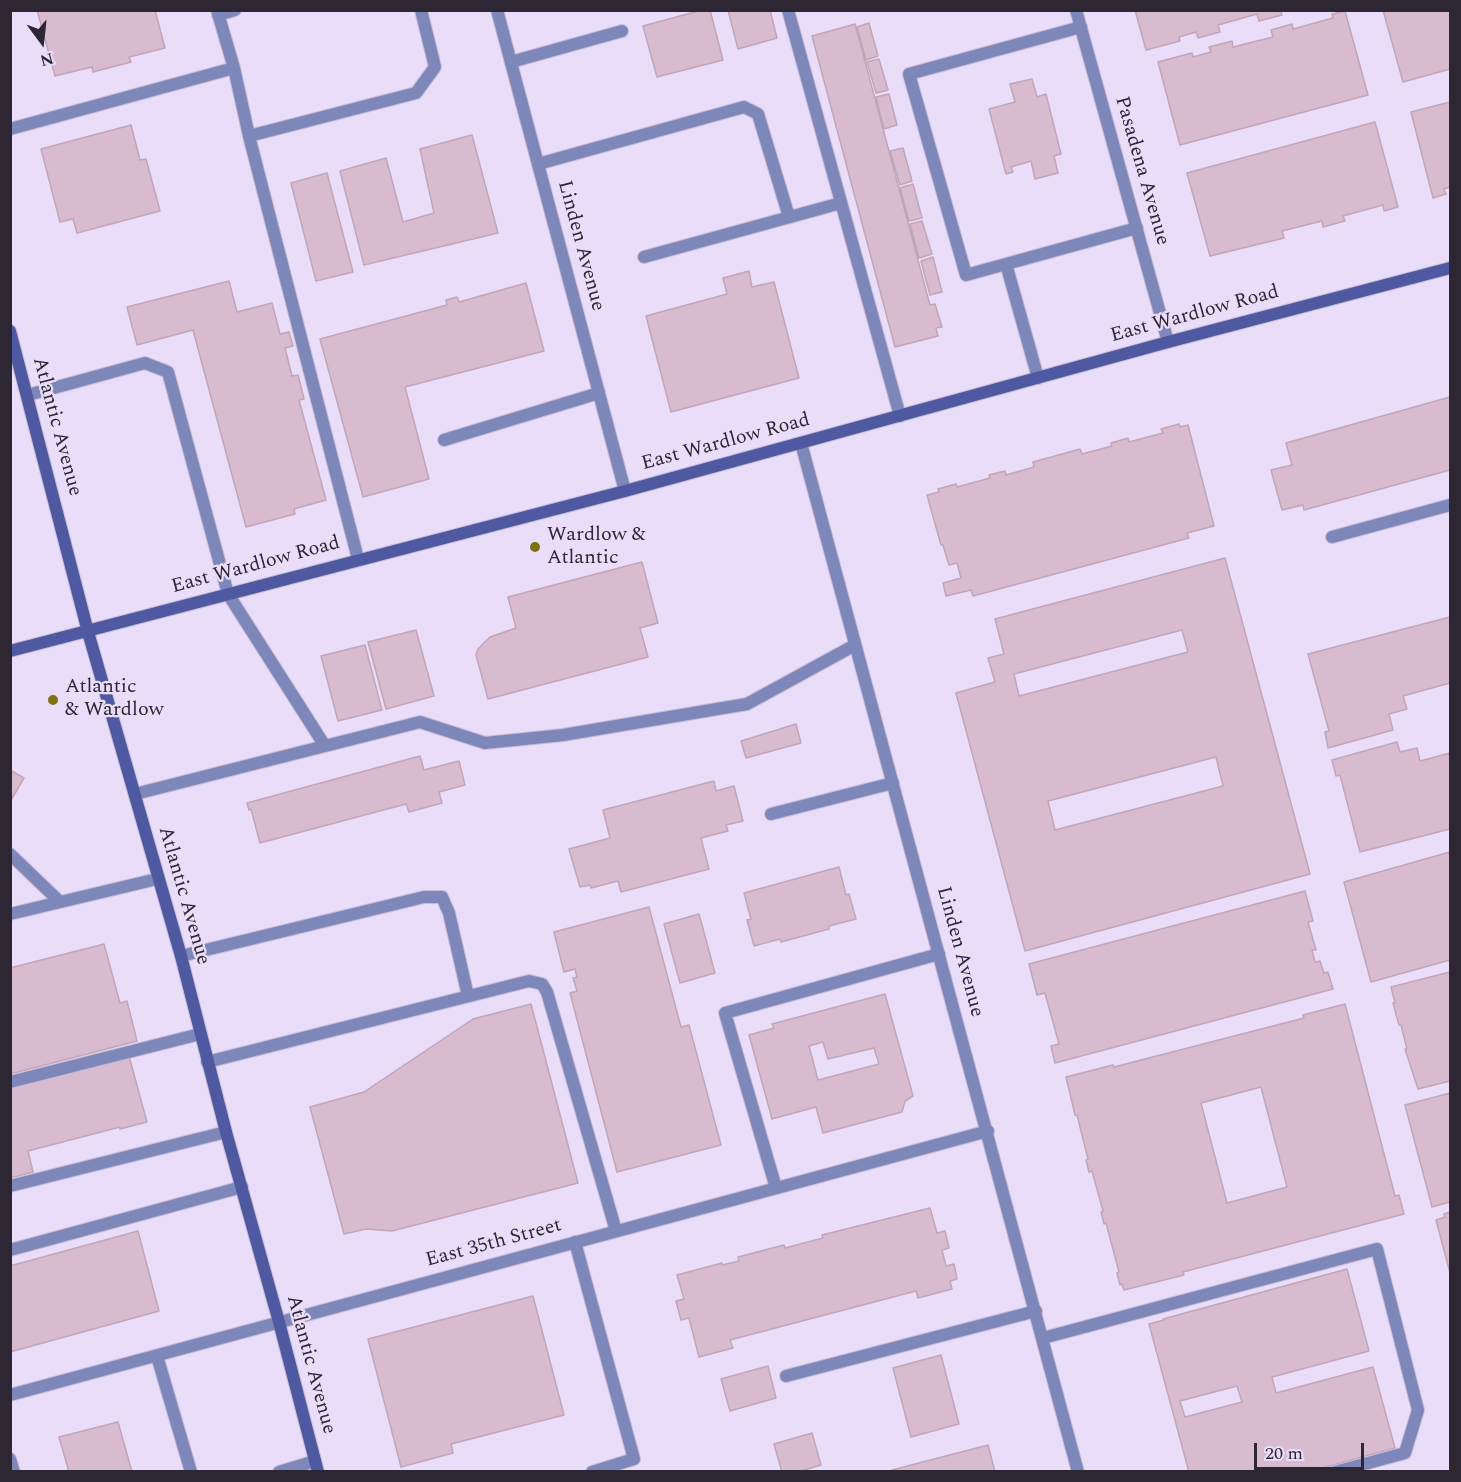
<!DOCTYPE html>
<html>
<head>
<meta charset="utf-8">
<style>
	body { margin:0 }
	#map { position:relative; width:1461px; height:1482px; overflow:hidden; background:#eaddfa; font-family:Spectral,serif }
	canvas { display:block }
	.frame { position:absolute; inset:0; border:12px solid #2c2732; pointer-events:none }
	.north { position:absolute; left:12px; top:12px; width:60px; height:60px; -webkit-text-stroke:4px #eaddfa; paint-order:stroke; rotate:165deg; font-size:16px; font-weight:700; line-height:24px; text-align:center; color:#2c2732 }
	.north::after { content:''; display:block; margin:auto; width:21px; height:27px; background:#2c2732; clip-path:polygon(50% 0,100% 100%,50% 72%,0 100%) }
	.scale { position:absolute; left:1254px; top:1443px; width:110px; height:27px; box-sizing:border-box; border:3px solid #2c2732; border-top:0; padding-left:8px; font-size:18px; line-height:21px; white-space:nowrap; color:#2c2732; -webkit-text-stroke:4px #eaddfa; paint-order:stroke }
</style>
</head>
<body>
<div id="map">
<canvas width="1461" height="1482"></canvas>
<div class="frame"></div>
<div class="north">N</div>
<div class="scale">20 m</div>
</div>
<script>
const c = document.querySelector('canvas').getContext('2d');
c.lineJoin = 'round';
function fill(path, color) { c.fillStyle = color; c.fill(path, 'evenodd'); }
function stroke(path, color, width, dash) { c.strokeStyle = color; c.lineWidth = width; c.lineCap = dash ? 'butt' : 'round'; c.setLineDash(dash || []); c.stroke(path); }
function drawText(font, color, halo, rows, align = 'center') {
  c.font = font + ' Spectral,serif'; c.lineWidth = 4.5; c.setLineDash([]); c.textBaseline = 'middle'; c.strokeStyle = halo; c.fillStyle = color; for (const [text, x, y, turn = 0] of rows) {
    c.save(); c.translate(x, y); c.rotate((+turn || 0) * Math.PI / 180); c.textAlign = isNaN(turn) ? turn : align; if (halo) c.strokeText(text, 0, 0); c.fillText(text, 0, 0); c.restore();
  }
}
const building = new Path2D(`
	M 37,10 L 155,10 L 165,48 L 129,57 L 131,62 L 93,72 L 92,67 L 55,76 Z
	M 702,10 L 710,10 L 723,60 L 657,77 L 643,26 Z
	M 728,10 L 770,10 L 777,38 L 738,49 Z
	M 1135,10 L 1280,10 L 1282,15 L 1259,21 L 1257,14 L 1218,25 L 1220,32 L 1198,38 L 1196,32 L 1179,37 L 1180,41 L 1146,50 Z
	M 1383,10 L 1450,10 L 1450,69 L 1403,82 Z
	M 1345,11 L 1368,95 L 1180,145 L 1158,62 L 1192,53 L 1193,57 L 1211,52 L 1209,47 L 1232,41 L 1233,47 L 1273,37 L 1271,30 L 1292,24 L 1293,29 L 1333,18 L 1332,14 Z
	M 869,23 L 878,56 L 866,60 L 857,27 Z
	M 855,24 L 930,305 L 935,304 L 942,327 L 936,328 L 938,336 L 895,347 L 812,36 Z
	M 879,59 L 888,90 L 876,93 L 867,62 Z
	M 1032,79 L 1037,97 L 1046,94 L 1061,154 L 1054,156 L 1058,173 L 1035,179 L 1031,161 L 1011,167 L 1013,172 L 1006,174 L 989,109 L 1015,102 L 1010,84 Z
	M 889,94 L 897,125 L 884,129 L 876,97 Z
	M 1450,102 L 1450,187 L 1444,189 L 1446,194 L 1433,198 L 1411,112 Z
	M 1375,122 L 1398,207 L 1384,211 L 1383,205 L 1343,216 L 1345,221 L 1323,227 L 1322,221 L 1282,231 L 1284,238 L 1210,256 L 1187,173 Z
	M 131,125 L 140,160 L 146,159 L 160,211 L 77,233 L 73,219 L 60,222 L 41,149 Z
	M 472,135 L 498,233 L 364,265 L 340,171 L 386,158 L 403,222 L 434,213 L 420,149 Z
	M 903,148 L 912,181 L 900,185 L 890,151 Z
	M 327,173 L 353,272 L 316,281 L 291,183 Z
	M 913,184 L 922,218 L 909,221 L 900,188 Z
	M 922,221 L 932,254 L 919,258 L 910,224 Z
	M 933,257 L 942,292 L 930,295 L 921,261 Z
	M 749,271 L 752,287 L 774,282 L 799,378 L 671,412 L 646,316 L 727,294 L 723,278 Z
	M 229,281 L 237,312 L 272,303 L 280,334 L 289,332 L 293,346 L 285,348 L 292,376 L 298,375 L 304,399 L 299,400 L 326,500 L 294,509 L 295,514 L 246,527 L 193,330 L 137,345 L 127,307 Z
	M 526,283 L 544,351 L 405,387 L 429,479 L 363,497 L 320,339 L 447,305 L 446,300 L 457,297 L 459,302 Z
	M 1450,397 L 1450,470 L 1304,510 L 1303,505 L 1282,510 L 1271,470 L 1292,465 L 1286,443 Z
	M 1179,424 L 1180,427 L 1188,425 L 1214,526 L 1187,533 L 1189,538 L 973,596 L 971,590 L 946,596 L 943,583 L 961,578 L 957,563 L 949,565 L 943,545 L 941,545 L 927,495 L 939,492 L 938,489 L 956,484 L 957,487 L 990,478 L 989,475 L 1005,471 L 1006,475 L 1034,467 L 1033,462 L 1080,449 L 1082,454 L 1112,446 L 1111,443 L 1128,438 L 1129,442 L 1163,433 L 1161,429 Z
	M 1225,558 L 1310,874 L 1025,951 L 956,693 L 995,682 L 988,658 L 1004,654 L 995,619 ZM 1182,630 L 1188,652 L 1019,696 L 1014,674 ZM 1216,757 L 1223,786 L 1055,830 L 1048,801 Z
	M 642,562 L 658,623 L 640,628 L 648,657 L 488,699 L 476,655 L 478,649 L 490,637 L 516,628 L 508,597 Z
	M 1450,617 L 1450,683 L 1403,696 L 1407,709 L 1389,714 L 1393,730 L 1328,748 L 1325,732 L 1329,731 L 1308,654 Z
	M 416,630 L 434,696 L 386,709 L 368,642 Z
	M 365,645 L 382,710 L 338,721 L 321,656 Z
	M 796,724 L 801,743 L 746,758 L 741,741 Z
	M 1397,742 L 1400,752 L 1417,748 L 1420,761 L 1450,753 L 1450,829 L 1360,852 L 1340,775 L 1336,776 L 1332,760 Z
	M 420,756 L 424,770 L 459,761 L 465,785 L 439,792 L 442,803 L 409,812 L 406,804 L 260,843 L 251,809 L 249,810 L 247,803 Z
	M 10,770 L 24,778 L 10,802 Z
	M 714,781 L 716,791 L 734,786 L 743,821 L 726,825 L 728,831 L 701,838 L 709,869 L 621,892 L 618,881 L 591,888 L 590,885 L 580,887 L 569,849 L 610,838 L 603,810 Z
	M 1450,852 L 1450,960 L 1371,982 L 1344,882 Z
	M 839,867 L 846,895 L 849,894 L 856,919 L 829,926 L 829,929 L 781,942 L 780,939 L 754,946 L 747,920 L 751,919 L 744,893 Z
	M 1305,891 L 1313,921 L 1308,922 L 1316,950 L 1312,950 L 1315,962 L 1320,961 L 1324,973 L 1328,972 L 1333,989 L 1055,1063 L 1051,1046 L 1059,1044 L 1045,993 L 1037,995 L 1029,964 Z
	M 649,907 L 681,1027 L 689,1025 L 721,1145 L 617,1172 L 570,993 L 577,991 L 573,978 L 577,977 L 575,969 L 564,972 L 554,932 Z
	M 699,914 L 715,973 L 680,983 L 664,924 Z
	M 104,944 L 120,1003 L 127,1001 L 137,1041 L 10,1074 L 10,968 Z
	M 1450,972 L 1450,1081 L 1418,1089 L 1405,1049 L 1407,1049 L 1401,1025 L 1399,1025 L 1393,1003 L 1395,1003 L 1391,987 Z
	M 885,994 L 913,1096 L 905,1101 L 902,1112 L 823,1133 L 816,1107 L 772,1119 L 749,1035 L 774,1028 L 772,1024 ZM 823,1042 L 828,1059 L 874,1048 L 879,1064 L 818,1080 L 809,1046 Z
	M 531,1004 L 578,1183 L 392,1231 L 366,1229 L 344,1234 L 310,1107 L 364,1092 L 473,1019 Z
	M 1345,1004 L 1395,1196 L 1399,1195 L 1404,1214 L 1183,1272 L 1184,1275 L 1124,1290 L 1122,1284 L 1120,1285 L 1117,1273 L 1119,1272 L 1106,1223 L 1104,1224 L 1101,1212 L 1103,1211 L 1092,1171 L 1089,1172 L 1086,1160 L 1088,1159 L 1077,1115 L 1075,1115 L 1066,1077 L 1113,1065 L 1114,1067 L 1304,1018 L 1303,1015 ZM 1261,1087 L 1287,1187 L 1227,1203 L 1201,1103 Z
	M 129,1056 L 147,1122 L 120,1129 L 120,1127 L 28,1151 L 33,1172 L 10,1178 L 10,1088 Z
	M 1450,1093 L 1450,1202 L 1432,1207 L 1405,1105 Z
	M 930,1208 L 937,1233 L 945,1231 L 949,1248 L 942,1250 L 946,1266 L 954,1264 L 957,1279 L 950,1281 L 952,1289 L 918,1298 L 916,1291 L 730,1340 L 733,1348 L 699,1357 L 689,1318 L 681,1320 L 676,1301 L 684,1299 L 677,1275 L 722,1263 L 722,1265 L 739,1261 L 738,1257 L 784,1245 L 785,1248 L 823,1238 L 822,1235 Z
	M 1450,1212 L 1450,1273 L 1436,1220 L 1445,1217 L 1444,1214 Z
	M 138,1231 L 159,1311 L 10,1352 L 10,1266 Z
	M 1347,1269 L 1369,1351 L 1272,1377 L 1276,1393 L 1373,1367 L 1395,1448 L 1308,1472 L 1189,1472 L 1149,1324 L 1164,1320 L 1163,1319 ZM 1237,1386 L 1242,1402 L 1185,1417 L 1180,1401 Z
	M 533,1296 L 564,1415 L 451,1444 L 453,1453 L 401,1467 L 368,1339 Z
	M 941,1355 L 959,1424 L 911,1437 L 893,1368 Z
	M 768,1366 L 776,1398 L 730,1411 L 721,1379 Z
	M 118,1422 L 132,1472 L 69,1472 L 59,1437 Z
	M 812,1433 L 821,1465 L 797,1472 L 782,1472 L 774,1444 Z
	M 988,1445 L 995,1472 L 892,1472 L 892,1470 Z`);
const lane = new Path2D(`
	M 217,10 L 234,68 L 249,136 L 358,559
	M 788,10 L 900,416
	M 218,15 L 235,10
	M 1081,27 L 909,74 L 966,275 L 1137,228
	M 511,62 L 622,31
	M 10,129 L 234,68
	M 249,136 L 416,93 L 435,67 L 421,10
	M 538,164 L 744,107 L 758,114 L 789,217
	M 644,257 L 841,203
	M 1006,264 L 1038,378
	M 28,395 L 145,363 L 168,372 L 228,594 L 325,746
	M 444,440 L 599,393
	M 1332,537 L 1450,505
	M 135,794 L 420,722 L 485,743 L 563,735 L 747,704 L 855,645
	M 771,814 L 893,783
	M 10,854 L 60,902
	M 10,914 L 157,879
	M 181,956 L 424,897 L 442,897 L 449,913 L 468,996
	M 207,1062 L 529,981 L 542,984 L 547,992 L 616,1231
	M 10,1082 L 200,1034
	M 10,1186 L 226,1132
	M 776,1188 L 725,1013 L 939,954
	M 575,1242 L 634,1459 L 592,1472
	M 10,1250 L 242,1187
	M 1043,1338 L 1377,1249 L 1418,1410 L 1405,1453 L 1335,1472
	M 157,1356 L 191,1472
	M 786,1376 L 1036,1311
	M 10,1459 L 14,1472
	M 279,1472 L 315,1461`);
const street = new Path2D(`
	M 497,10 L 625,491
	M 1076,10 L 1168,342
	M 801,443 L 1078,1472
	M 10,1395 L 988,1131`);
const secondary = new Path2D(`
	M 10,331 L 88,632 L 181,956 L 226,1132 L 279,1322 L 318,1472
	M 10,651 L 625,491 L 1168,342 L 1450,268`);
const markers = [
	[535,547,6,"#7d7010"],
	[53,700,6,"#7d7010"]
];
const streetNames = [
	["Pasadena Avenue",1141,171,74],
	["Linden Avenue",580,246,75],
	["East Wardlow Road",1195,315,-15],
	["Atlantic Avenue",56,427,75],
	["East Wardlow Road",726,443,-15],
	["East Wardlow Road",256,566,-15],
	["Atlantic Avenue",183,896,74],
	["Linden Avenue",959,952,75],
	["East 35th Street",494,1244,-15],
	["Atlantic Avenue",310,1365,75]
];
const poiNames = [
	["Wardlow &",547,536],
	["Atlantic",547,559],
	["Atlantic",65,688],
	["& Wardlow",65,711]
];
fill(building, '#d8bbcf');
stroke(building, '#c1a5b8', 1.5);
stroke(lane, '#c8bcd6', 14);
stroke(street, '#c8bcd6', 14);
stroke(secondary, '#c8bcd6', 14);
stroke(lane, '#7d87b9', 12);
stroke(street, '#7d87b9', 12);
stroke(secondary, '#4f59a1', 12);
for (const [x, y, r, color] of markers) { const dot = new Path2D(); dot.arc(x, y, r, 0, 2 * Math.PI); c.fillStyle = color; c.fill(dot); stroke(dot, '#eaddfa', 2); }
drawText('20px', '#2c2732', '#eaddfa', streetNames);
drawText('20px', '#2c2732', '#eaddfa', poiNames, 'left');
</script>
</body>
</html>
